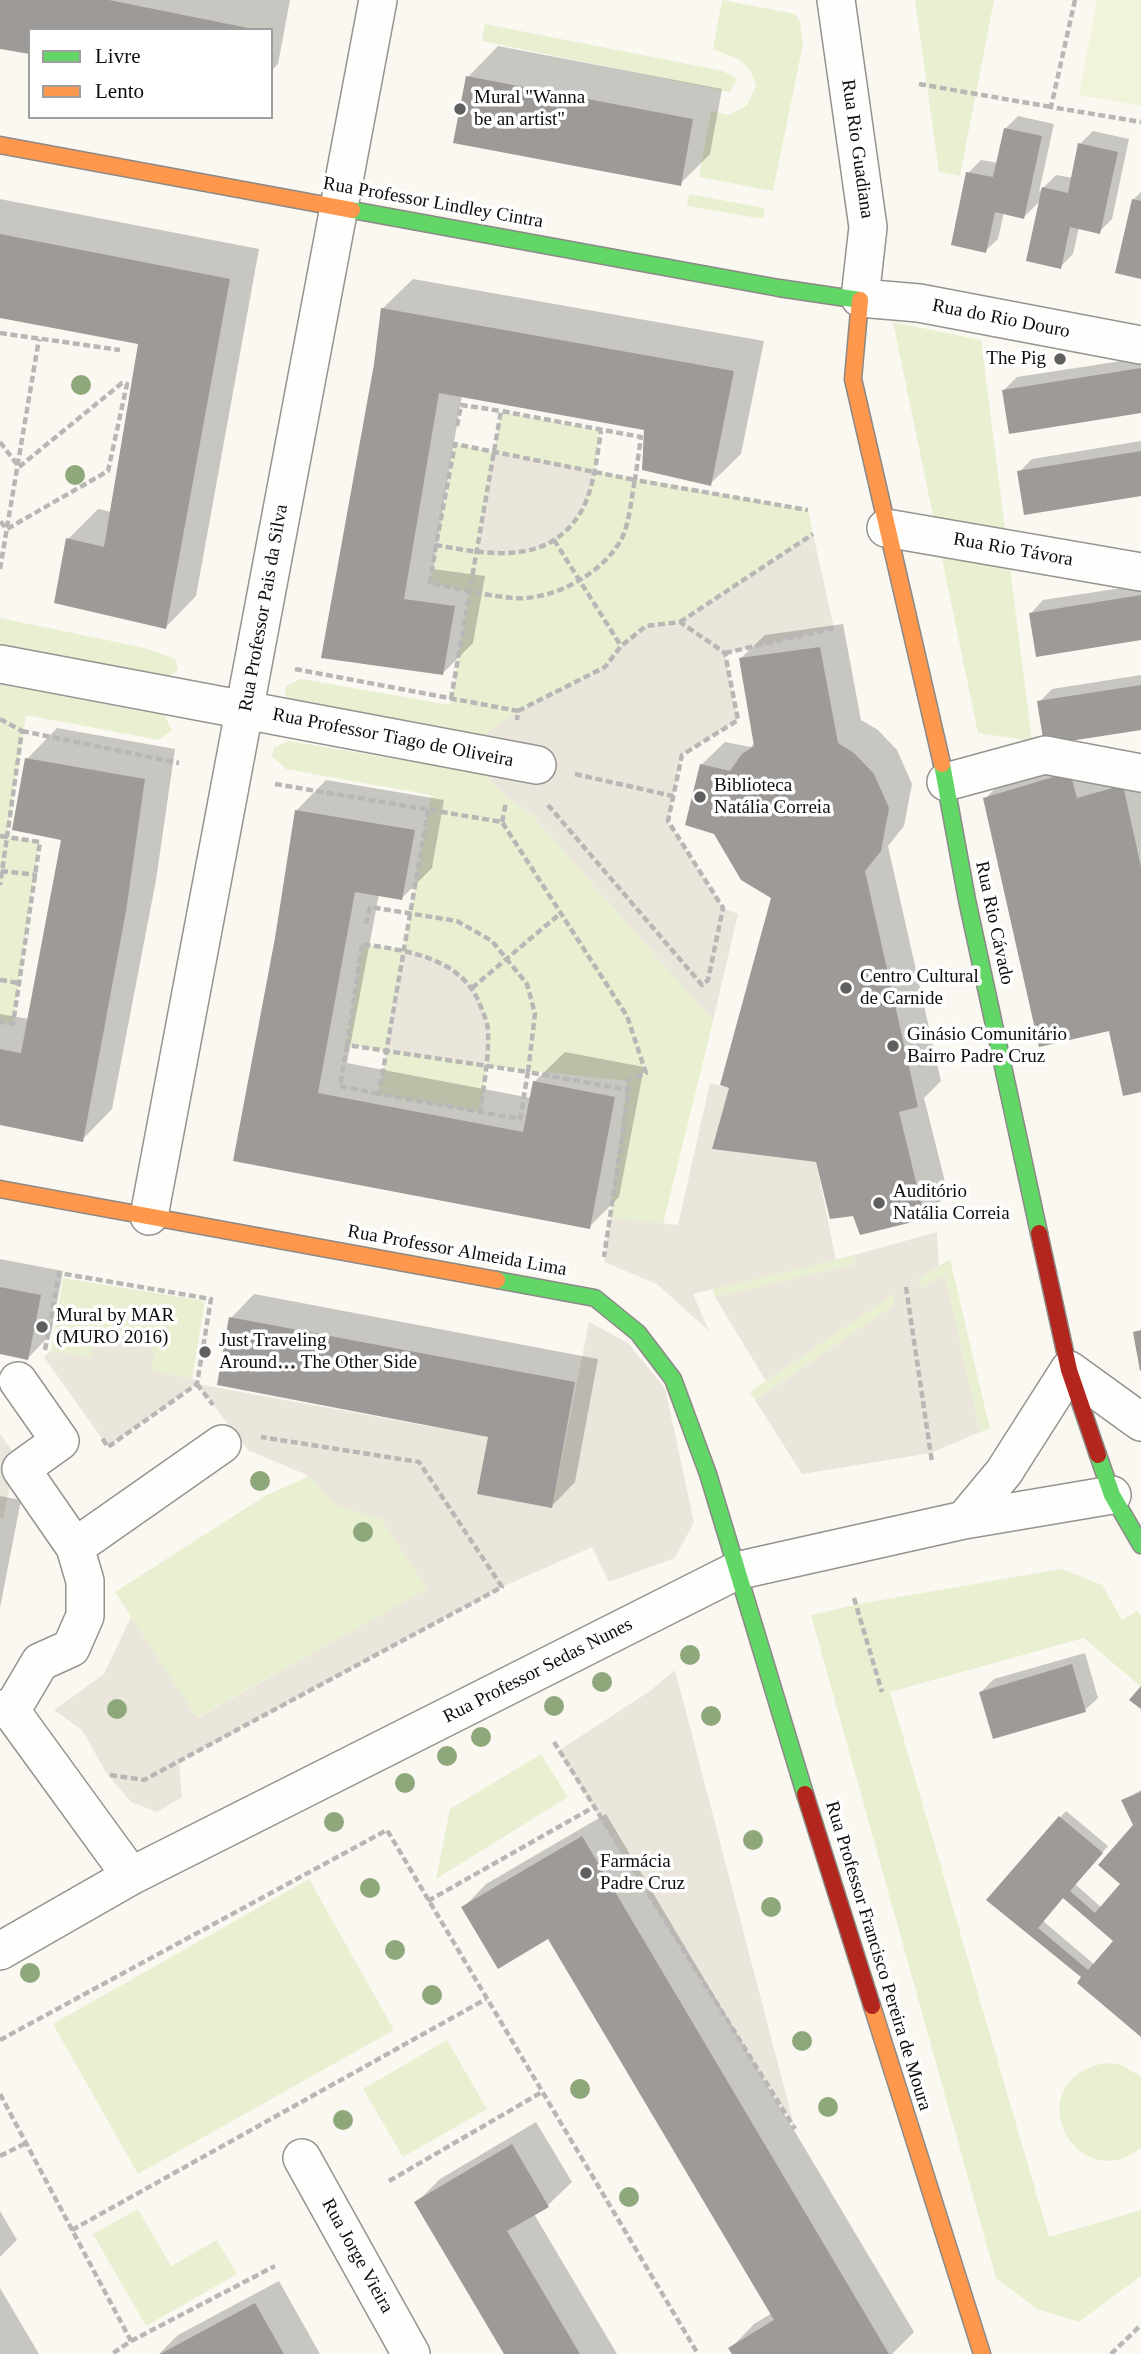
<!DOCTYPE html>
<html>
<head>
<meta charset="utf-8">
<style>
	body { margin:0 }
	#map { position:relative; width:1141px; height:2354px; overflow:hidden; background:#fbf8f1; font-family:"Times New Roman",serif }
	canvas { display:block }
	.legend { position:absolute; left:28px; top:28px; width:245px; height:91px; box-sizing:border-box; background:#fff; border:2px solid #9e9e9e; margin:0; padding:9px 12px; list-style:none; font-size:21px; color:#0d0d0d }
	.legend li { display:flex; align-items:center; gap:14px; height:35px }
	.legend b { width:35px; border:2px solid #9e9e9e }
</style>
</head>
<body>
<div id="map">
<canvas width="1141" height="2354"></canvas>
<ul class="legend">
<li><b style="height:9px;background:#63d668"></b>Livre</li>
<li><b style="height:9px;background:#ff974d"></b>Lento</li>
</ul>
</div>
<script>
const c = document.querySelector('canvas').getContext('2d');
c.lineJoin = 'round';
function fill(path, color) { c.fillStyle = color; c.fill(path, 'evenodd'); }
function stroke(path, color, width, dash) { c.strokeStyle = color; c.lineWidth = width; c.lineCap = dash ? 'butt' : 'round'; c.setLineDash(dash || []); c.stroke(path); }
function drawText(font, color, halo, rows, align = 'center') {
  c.font = font + ' "Times New Roman",serif'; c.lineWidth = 7; c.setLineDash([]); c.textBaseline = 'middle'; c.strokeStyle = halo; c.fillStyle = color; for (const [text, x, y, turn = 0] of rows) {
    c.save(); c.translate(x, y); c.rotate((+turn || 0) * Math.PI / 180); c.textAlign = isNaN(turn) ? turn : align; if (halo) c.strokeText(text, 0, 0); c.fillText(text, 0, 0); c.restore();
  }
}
const green = new Path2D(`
	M 722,0 L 795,14 L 800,21 L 803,44 L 773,191 L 699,177 L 711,111 L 729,115 L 747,105 L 756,86 C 749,59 736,59 713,49 Z
	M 915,0 L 994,0 L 960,176 L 939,172 Z
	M 485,24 L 723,71 L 737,79 L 730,92 L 482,41 Z
	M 689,194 L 765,208 L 763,219 L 687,206 Z
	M 893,322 L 981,340 L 1032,741 L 978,733 Z
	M 501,411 L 601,431 L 594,471 L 808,510 L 813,534 L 680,622 L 645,626 L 621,646 L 605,667 L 519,711 L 461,751 L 507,798 L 531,814 L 713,1021 L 663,1224 L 610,1218 L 627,1081 L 487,1066 L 480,1112 L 379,1094 L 386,1051 L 347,1045 L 362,944 L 404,950 L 431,795 L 286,769 L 272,757 L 274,747 L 289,741 L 437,766 L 444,734 L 298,707 L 285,695 L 286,686 L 301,679 L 450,705 L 470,591 L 430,583 L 455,444 L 494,452 Z
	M 0,618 L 145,648 L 175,659 L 178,670 L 169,677 L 0,648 Z
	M 0,684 L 164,715 L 172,730 L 159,740 L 26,715 L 7,837 L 40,842 L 13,1024 L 0,1022 Z
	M 854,1255 L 856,1264 L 715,1297 L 713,1289 Z
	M 950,1259 L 990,1429 L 980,1432 L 945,1275 L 921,1288 L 918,1280 Z
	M 63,1278 L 205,1301 L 192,1378 L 151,1371 L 94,1341 L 91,1358 L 51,1351 Z
	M 894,1294 L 894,1305 L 755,1400 L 750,1392 Z
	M 309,1476 L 336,1506 L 380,1517 L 428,1589 L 196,1718 L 115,1592 L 265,1496 Z
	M 1062,1569 L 1102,1585 L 1122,1620 L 1137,1611 L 1141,1616 L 1141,1687 L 1084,1638 L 890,1692 L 1049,2237 L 1141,2210 L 1141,2276 L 1079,2322 L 1037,2309 L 996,2278 L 811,1615 L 864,1603 Z
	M 541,1754 L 568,1797 L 436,1879 L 450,1809 Z
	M 309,1879 L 394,2030 L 138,2174 L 53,2024 Z
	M 447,2040 L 487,2109 L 403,2157 L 363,2089 Z
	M 1106,2063 L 1122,2065 L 1141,2077 L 1141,2148 C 1073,2200 1016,2078 1106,2063 Z
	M 138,2209 L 171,2266 L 217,2240 L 237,2274 L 146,2326 L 93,2234 Z`);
const pitch = new Path2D(`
	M 1097,0 L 1141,0 L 1141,106 L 1079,95 Z`);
const plaza = new Path2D(`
	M 494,452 L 594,471 L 583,509 L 561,537 L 541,547 L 513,555 L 477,552 Z
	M 813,534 L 834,628 L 725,653 L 738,720 L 682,755 L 668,821 L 723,908 L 738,914 L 713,1021 L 531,814 L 507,798 L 461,751 L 518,711 L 604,667 L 621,646 L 646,626 L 680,622 Z
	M 404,950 L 439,961 L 462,977 L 477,993 L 488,1027 L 486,1066 L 386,1050 Z
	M 710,1083 L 729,1088 L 712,1149 L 816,1162 L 836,1260 L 693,1294 L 709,1331 L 657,1284 L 604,1262 L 610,1218 L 678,1225 Z
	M 937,1232 L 939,1266 L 918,1280 L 921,1288 L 945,1275 L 980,1432 L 931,1453 L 802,1474 L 755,1400 L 894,1305 L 894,1294 L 766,1381 L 715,1297 L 856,1264 L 854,1255 Z
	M 589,1322 L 628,1343 L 665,1388 L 694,1522 L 675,1558 L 609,1582 L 592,1547 L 502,1587 L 179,1762 L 182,1797 L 157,1812 L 131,1802 L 107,1774 L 82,1730 L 54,1710 L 104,1674 L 131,1617 L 197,1718 L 427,1589 L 380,1518 L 336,1506 L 309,1476 L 248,1450 L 197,1384 L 108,1447 L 44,1357 L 51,1351 L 91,1358 L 94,1341 L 101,1333 L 126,1329 L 148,1340 L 154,1355 L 152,1371 L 192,1378 L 197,1384 L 488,1437 L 478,1494 L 552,1508 Z
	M 0,1434 L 13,1452 L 1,1464 L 10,1485 L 3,1519 L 0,1518 Z
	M 675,1670 L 795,2129 L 558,1751 L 650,1691 Z`);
const shadow = new Path2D(`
	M 0,0 L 290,0 L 278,64 L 271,71 L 271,30 L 30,30 L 0,47 Z
	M 498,46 L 722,89 L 710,154 L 680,184 L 468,77 Z
	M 1018,116 L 1054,124 L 1039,192 L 1056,175 L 1073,178 L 1080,144 L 1093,131 L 1129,139 L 1112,219 L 1099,232 L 1079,227 L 1073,254 L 1060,267 L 1041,200 L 1024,217 L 1004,212 L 998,239 L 985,251 L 968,173 L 981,160 L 998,163 L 1005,129 Z
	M 1141,192 L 1141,277 L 1133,200 Z
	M 0,199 L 259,249 L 196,596 L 166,627 L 68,539 L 98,509 L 112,512 L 140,343 L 0,316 Z
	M 413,279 L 764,341 L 741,454 L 710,484 L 646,429 L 462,395 L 433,569 L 485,576 L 473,643 L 442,674 L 323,656 L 376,365 L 382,309 Z
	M 1141,358 L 1141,411 L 1004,390 L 1017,377 Z
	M 1141,441 L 1141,494 L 1019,472 L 1032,459 Z
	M 1141,585 L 1141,638 L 1031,613 L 1043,600 Z
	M 843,624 L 861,720 L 878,730 L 897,750 L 912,784 L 904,826 L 888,846 L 941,1081 L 924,1098 L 948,1194 L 924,1217 L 818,1160 L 731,1087 L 773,899 L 701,765 L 725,742 L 751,747 L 755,742 L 741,658 L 765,635 Z
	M 1141,675 L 1141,728 L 1039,702 L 1052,689 Z
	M 57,728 L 175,749 L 156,880 L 112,1109 L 82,1140 L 0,1123 L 0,1014 L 29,1019 L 63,838 L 27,759 Z
	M 1141,765 L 1141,1090 L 985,799 L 1008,775 Z
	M 326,780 L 444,800 L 432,868 L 401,899 L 379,894 L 347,1063 L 531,1098 L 534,1082 L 565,1052 L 644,1067 L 619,1197 L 589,1227 L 235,1159 L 276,938 L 296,811 Z
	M 0,1259 L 63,1271 L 51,1334 L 28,1358 L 0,1352 Z
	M 254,1294 L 598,1359 L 575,1482 L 552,1506 L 490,1435 L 231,1318 Z
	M 0,1496 L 21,1500 L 0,1608 Z
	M 1085,1653 L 1098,1698 L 1085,1710 L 981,1692 L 994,1679 Z
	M 1141,1790 L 1141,2035 L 1084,1977 L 989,1900 L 1066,1811 L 1108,1846 L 1075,1884 L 1102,1908 L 1122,1884 L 1135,1825 L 1123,1800 ZM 1064,1896 L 1116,1940 L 1095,1965 L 1043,1921 Z
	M 606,1814 L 914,2332 L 892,2354 L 734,2354 L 731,2348 L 754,2324 L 772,2313 L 549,1937 L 463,1908 L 486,1884 Z
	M 536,2122 L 572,2182 L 548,2205 L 534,2214 L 617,2354 L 506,2354 L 416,2203 L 440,2179 Z
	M 0,2211 L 17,2240 L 0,2257 Z
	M 279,2281 L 320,2354 L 159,2354 L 178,2335 Z
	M 0,2288 L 39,2354 L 0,2354 Z`);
const building = new Path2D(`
	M 0,0 L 109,0 L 258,30 L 30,30 L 30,54 L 0,49 Z
	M 466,76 L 693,119 L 681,186 L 453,143 Z
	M 1004,128 L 1042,136 L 1024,219 L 995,212 L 986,253 L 951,245 L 966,172 L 993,177 Z
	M 1078,143 L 1118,152 L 1100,234 L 1070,227 L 1061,269 L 1026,261 L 1042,187 L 1068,193 Z
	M 1132,199 L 1141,201 L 1141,279 L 1115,273 Z
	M 0,234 L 230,279 L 166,629 L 54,603 L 66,538 L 104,547 L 138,344 L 0,318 Z
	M 381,308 L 734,371 L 711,486 L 642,470 L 644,430 L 439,393 L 404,599 L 455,606 L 443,675 L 321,658 L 374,364 Z
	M 1141,368 L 1141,413 L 1009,434 L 1002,390 Z
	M 1141,451 L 1141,496 L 1024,515 L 1017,471 Z
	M 1141,595 L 1141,640 L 1036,657 L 1029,613 Z
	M 820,647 L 838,743 L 854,753 L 874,774 L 889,808 L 881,851 L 865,871 L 918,1107 L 899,1112 L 925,1219 L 860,1235 L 853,1216 L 830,1219 L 816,1162 L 712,1149 L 729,1088 L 720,1085 L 771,898 L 741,880 L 714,834 L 685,825 L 700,764 L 730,771 L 742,754 L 754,746 L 739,658 Z
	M 1141,685 L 1141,730 L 1044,745 L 1037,701 Z
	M 25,758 L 145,779 L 126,911 L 83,1142 L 0,1125 L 0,1049 L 21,1053 L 61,840 L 12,830 Z
	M 1070,772 L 1077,798 L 1123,785 L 1141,867 L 1141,1092 L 1123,1096 L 1109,1031 L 1039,1047 L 983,798 Z
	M 295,810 L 415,830 L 402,900 L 355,892 L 318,1093 L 523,1132 L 533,1081 L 615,1097 L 590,1229 L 233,1161 L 275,938 Z
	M 0,1287 L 41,1295 L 28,1360 L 0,1354 Z
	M 229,1317 L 575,1382 L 552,1508 L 477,1494 L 488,1437 L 217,1385 Z
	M 1141,1330 L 1141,1370 L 1140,1371 L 1133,1332 Z
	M 1072,1664 L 1086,1712 L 993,1739 L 979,1692 Z
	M 1141,1686 L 1141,1709 L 1129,1700 Z
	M 1141,1792 L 1141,2037 L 1077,1983 L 1081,1977 L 986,1900 L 1059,1816 L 1103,1853 L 1070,1891 L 1095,1913 L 1120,1884 L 1098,1865 L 1133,1825 L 1121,1800 ZM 1063,1898 L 1113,1941 L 1088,1970 L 1038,1928 Z
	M 582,1836 L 889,2354 L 732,2354 L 728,2348 L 774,2320 L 548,1939 L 498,1969 L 461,1907 Z
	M 512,2144 L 549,2207 L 507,2231 L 580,2354 L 504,2354 L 414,2202 Z
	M 255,2303 L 284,2354 L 160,2354 Z`);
const path = new Path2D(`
	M 1075,0 L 1051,107 L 1141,122
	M 919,84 L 1051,107
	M 0,333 L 120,350
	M 457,426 L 461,405 L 501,411
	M 0,442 L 19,467 L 122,383 L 127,384 L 108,471 L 7,529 L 0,521
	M 554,540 L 621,646
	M 436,545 L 430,583 C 457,588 486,596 514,598 C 553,601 604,573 622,538 C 630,521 631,498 635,480 L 455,444 L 436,545 C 490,555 550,566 582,510 C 594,488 597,456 601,431
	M 0,569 L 39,339
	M 680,622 L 813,534
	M 725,653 L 834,628
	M 295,669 L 518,711 L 517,720
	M 451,699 L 501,411 L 641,437 L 635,480 L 808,510
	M 518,711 L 605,667 L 621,646 L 646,626 L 680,622 L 725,653 L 738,720 L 682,755 L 668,821 L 723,908 L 708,980 L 702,985 L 548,805
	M 0,719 L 22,731 L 7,837 L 40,842 L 13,1024 L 0,1022
	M 22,731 L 179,763
	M 575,774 L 673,796
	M 275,784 L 502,822 L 627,1016 L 646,1073 L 627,1081 L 629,1090 L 604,1257
	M 428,810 L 379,1094 L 520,1119 L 528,1072 L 629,1090
	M 502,822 L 506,802
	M 0,836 L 7,837 L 0,885
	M 1,871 L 37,875
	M 366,924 L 370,907 L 457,921 L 492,941 L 527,984 L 535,1014 L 528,1072 L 347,1045 L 362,944 C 410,951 465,958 482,1010 C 485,1017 488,1024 488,1031 C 489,1058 484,1085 480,1112
	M 0,980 L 19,983
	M 472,988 L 562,912
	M 347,1045 L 340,1086 L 379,1094
	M 906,1287 L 932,1462
	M 45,1350 L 59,1273 L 211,1299 L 197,1384 L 108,1447 L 102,1438
	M 197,1384 L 213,1405
	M 854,1598 L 882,1692
	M 554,1742 L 795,2129
	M 110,1775 L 144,1780 L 502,1587 L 419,1462 L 261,1437
	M 428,1901 L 592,1808
	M 0,2040 L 387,1830 L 698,2354
	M 0,2094 L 131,2341 L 112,2354
	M 0,2156 L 26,2143
	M 389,2181 L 542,2092
	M 72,2230 L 486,1999
	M 131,2341 L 275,2266
	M 1111,2354 L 1141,2325`);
const street = new Path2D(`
	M 836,0 L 868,227 L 860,298 L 919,303 L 1141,345
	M 886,528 L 1141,572
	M 0,664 L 537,765
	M 946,782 L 1045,755 L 1141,773
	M 149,1216 L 378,0
	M 18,1381 L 60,1441 L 21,1469 L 75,1547 L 222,1444
	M 964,1520 L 1004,1472 L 1069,1370 L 1141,1422
	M 0,1709 L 11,1711 L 131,1876
	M 11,1711 L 40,1662 L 71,1648 L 85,1616 L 85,1581 L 75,1547
	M 0,1951 L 131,1876 L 736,1571 L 964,1520 L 1112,1495
	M 302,2158 L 411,2354`);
const fast = new Path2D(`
	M 352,210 L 779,288 L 860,300
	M 942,764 L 967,900 L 1039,1233
	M 497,1280 L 595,1298 L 638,1333 L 673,1379 L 708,1474 L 805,1794
	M 1098,1455 L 1112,1495 L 1141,1545`);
const slow = new Path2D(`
	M 0,145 L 352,210
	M 860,300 L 853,379 L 942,764
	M 0,1189 L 497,1280
	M 872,2006 L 982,2354`);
const jam = new Path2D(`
	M 1039,1233 L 1069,1370 L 1098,1455
	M 805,1794 L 872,2006`);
const trees = [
	[81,385],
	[75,475],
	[260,1481],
	[363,1532],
	[690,1655],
	[602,1682],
	[554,1706],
	[117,1709],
	[711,1716],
	[481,1737],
	[447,1756],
	[405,1783],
	[334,1822],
	[753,1840],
	[370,1888],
	[771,1907],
	[395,1950],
	[30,1973],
	[432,1995],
	[802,2041],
	[580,2089],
	[828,2107],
	[343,2120],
	[629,2197]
];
const markers = [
	[460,109,7,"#605f5d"],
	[1060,359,7,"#605f5d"],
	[700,797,7,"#605f5d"],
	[846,988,7,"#605f5d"],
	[893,1046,7,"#605f5d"],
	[879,1203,7,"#605f5d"],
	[42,1327,7,"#605f5d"],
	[205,1352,7,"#605f5d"],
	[586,1873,7,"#605f5d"]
];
const poiNames = [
	["Mural \"Wanna",474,98],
	["be an artist\"",474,120],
	["The Pig",1046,359,"right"],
	["Biblioteca",714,786],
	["Natália Correia",714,808],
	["Centro Cultural",860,977],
	["de Carnide",860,999],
	["Ginásio Comunitário",907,1035],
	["Bairro Padre Cruz",907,1057],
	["Auditório",893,1192],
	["Natália Correia",893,1214],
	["Mural by MAR",56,1316],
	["(MURO 2016)",56,1338],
	["Just Traveling",219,1341],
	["Around… The Other Side",219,1363],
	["Farmácia",600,1862],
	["Padre Cruz",600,1884]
];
const streetNames = [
	["Rua Rio Guadiana",857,149,82],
	["Rua Professor Lindley Cintra",433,203,10],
	["Rua do Rio Douro",1001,319,11],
	["Rua Rio Távora",1013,550,10],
	["Rua Professor Pais da Silva",264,608,-80],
	["Rua Professor Tiago de Oliveira",393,738,11],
	["Rua Rio Cávado",994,923,78],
	["Rua Professor Almeida Lima",457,1251,10],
	["Rua Professor Sedas Nunes",538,1671,-27],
	["Rua Professor Francisco Pereira de Moura",878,1956,73],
	["Rua Jorge Vieira",357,2256,61]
];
fill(green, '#e8f0d1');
fill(pitch, '#f1f4da');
fill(plaza, '#ebe6dc');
fill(shadow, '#0003');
fill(building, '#9e9a97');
stroke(street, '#949390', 40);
stroke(fast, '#8b8986', 19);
stroke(slow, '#8b8986', 19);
stroke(jam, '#8b8986', 19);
stroke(path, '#b8b7b6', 4.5, [7, 3.5]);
stroke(street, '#fefefd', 37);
stroke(fast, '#63d668', 16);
stroke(slow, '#ff974d', 16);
stroke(jam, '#b3261e', 16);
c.fillStyle = '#8ea87c';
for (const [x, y] of trees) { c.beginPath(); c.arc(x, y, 10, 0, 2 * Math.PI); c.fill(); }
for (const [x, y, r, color] of markers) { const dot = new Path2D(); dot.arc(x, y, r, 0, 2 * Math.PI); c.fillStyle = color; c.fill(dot); stroke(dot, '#fff', 2.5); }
drawText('19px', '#0d0d0d', '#fff', poiNames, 'left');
drawText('19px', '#0d0d0d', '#fff', streetNames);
</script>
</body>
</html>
